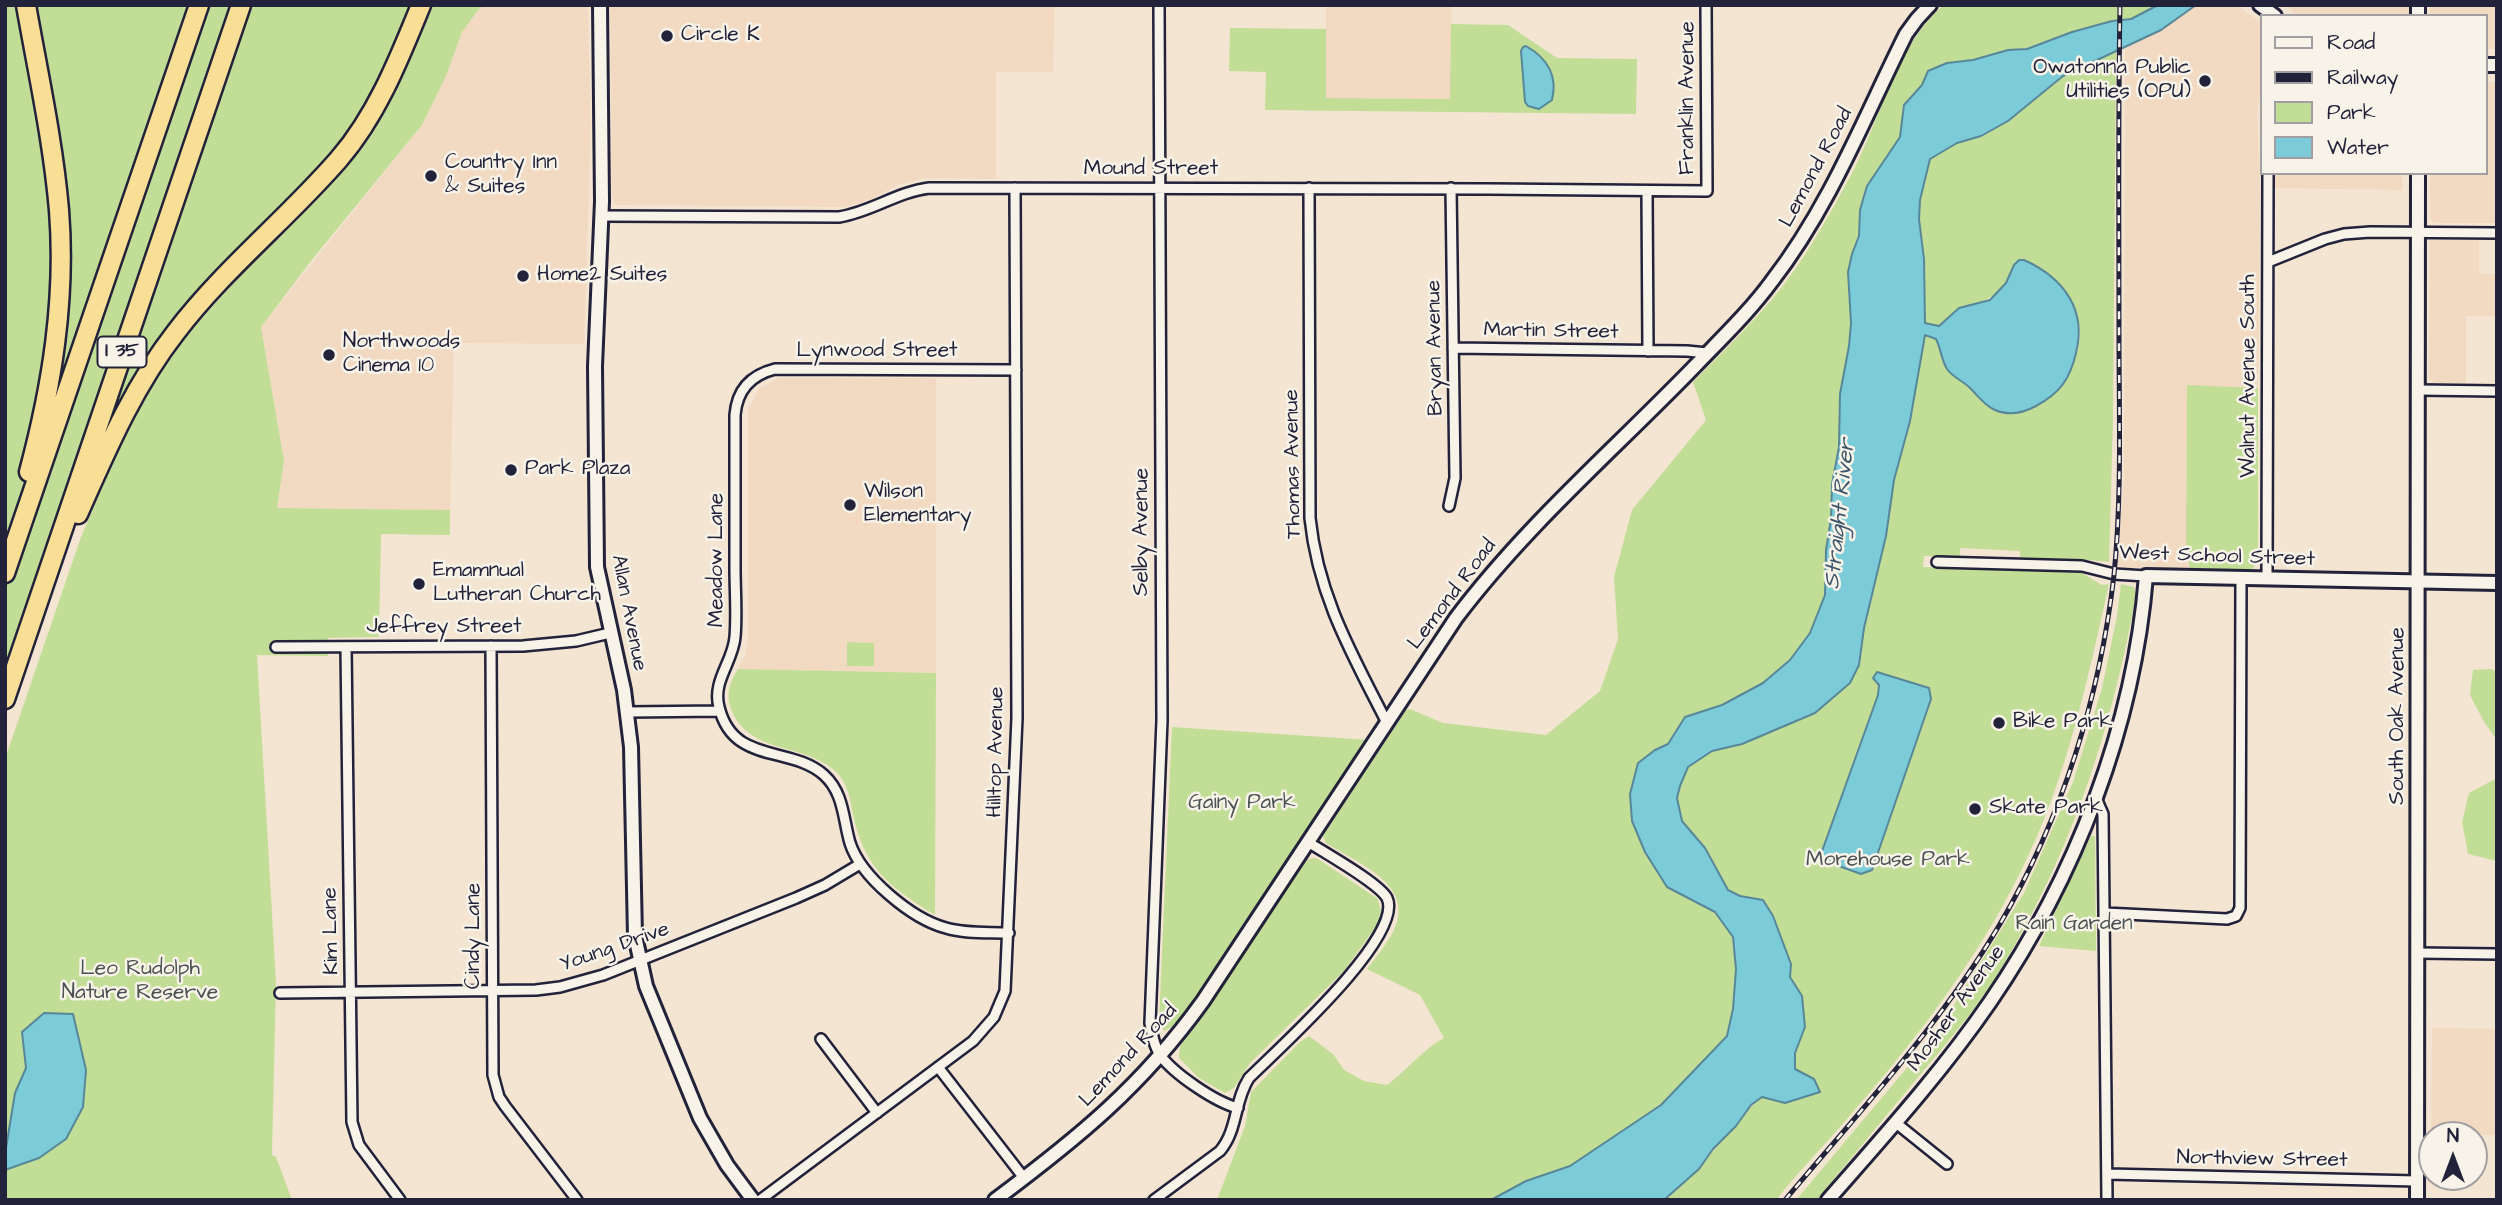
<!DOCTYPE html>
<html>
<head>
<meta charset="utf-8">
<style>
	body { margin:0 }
	#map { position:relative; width:2502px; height:1205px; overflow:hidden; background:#f4e4d2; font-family:"Architects Daughter",sans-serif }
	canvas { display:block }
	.frame { position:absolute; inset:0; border:7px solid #22223b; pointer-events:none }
	.legend { position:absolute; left:2260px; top:14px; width:228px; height:161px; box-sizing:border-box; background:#f7f3e8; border:2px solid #a29fa3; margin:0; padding:9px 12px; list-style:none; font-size:21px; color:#22223b }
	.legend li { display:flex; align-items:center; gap:14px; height:35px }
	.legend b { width:35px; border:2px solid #a29fa3 }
	.north { position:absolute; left:2418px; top:1121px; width:70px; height:70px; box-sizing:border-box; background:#f7f3e8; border:2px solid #a29fa3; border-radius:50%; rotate:0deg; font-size:19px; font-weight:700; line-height:28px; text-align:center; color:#22223b }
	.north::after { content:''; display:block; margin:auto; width:24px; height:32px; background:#22223b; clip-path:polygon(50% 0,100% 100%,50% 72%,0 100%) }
</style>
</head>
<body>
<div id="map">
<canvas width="2502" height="1205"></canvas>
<div class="frame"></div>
<ul class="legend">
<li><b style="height:9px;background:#f7f3e8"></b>Road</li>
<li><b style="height:9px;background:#22223b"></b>Railway</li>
<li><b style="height:19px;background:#c2de96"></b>Park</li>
<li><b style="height:19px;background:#7bcbd8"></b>Water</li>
</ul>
<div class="north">N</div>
</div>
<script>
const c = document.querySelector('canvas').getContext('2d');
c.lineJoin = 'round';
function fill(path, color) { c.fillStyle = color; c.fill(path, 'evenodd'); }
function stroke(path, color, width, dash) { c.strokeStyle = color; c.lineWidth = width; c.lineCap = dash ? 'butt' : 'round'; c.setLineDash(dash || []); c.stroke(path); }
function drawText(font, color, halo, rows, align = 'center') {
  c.font = font + ' "Architects Daughter",sans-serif'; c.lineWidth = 5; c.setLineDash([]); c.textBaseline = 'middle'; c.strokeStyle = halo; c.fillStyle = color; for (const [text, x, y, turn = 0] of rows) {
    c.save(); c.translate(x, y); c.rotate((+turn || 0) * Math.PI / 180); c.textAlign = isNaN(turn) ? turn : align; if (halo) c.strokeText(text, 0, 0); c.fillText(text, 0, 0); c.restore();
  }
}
const built = new Path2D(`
	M 486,5 L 588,5 L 591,124 L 584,344 L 454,343 L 450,510 L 277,508 L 284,461 L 261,327 L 422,125 L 446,76 L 462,32 L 479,9 Z
	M 610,5 L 1055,5 L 1053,72 L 996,72 L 996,179 L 924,178 L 898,185 L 869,200 L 845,207 L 615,205 L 612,196 Z
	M 1326,5 L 1451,5 L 1451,99 L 1326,98 Z
	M 2196,5 L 2236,5 L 2262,23 L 2262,85 L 2257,111 L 2260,189 L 2258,388 L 2187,386 L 2186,550 L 2190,568 L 2124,568 L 2118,565 L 2124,481 L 2125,48 L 2161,30 Z
	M 2284,5 L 2410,5 L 2410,16 L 2298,16 Z
	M 2430,5 L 2497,5 L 2497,49 L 2486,49 L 2486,16 L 2430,16 Z
	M 2486,82 L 2497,82 L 2497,223 L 2434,223 L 2430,217 L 2430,173 L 2486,173 Z
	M 2274,173 L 2402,173 L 2402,190 L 2273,188 Z
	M 2430,240 L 2479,240 L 2479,274 L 2495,274 L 2495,316 L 2466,316 L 2466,383 L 2434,383 L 2429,379 Z
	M 779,378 L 936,378 L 936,673 L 738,669 L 745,655 L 748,639 L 748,409 L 759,389 Z
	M 2432,1028 L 2497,1029 L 2497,1135 L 2431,1134 Z`);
const green = new Path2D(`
	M 5,5 L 486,5 L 479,9 L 462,32 L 446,76 L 422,125 L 311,261 L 261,327 L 284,461 L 277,508 L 450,510 L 450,535 L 381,534 L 379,637 L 328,638 L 328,656 L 257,655 L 276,983 L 272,1155 L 276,1157 L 292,1200 L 5,1200 L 5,759 L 81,537 L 122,440 L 158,373 L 187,334 L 243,273 L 299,218 L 266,234 L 218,283 L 55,522 L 5,675 Z
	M 1943,5 L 2158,5 L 2131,19 L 2112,21 L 2072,32 L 2027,49 L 2008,50 L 1973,60 L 1947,63 L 1914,92 L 1904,105 L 1900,137 L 1867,186 L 1860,210 L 1859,236 L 1852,254 L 1848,288 L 1851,323 L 1849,346 L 1840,394 L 1839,447 L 1832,484 L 1831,519 L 1826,550 L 1825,595 L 1819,612 L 1810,633 L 1790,660 L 1763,683 L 1722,705 L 1685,717 L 1668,744 L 1655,750 L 1630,794 L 1632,821 L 1645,852 L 1700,903 L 1715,912 L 1733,937 L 1736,969 L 1733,1009 L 1727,1036 L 1661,1105 L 1570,1166 L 1526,1181 L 1491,1200 L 1217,1200 L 1245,1126 L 1251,1092 L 1300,1042 L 1309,1036 L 1333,1054 L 1344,1070 L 1364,1081 L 1387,1085 C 1407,1070 1422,1050 1444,1038 L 1420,995 L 1367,969 C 1376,957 1386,945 1393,932 C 1417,885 1359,864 1326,843 L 1323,836 L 1406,710 L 1410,709 L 1443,723 L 1546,735 L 1600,691 L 1618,639 L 1614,577 L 1632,510 L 1706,420 L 1693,382 C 1728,346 1767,310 1796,268 C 1816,239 1833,208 1850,177 C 1880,121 1895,47 1943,5 Z
	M 1451,24 L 1508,25 L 1557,58 L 1637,59 L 1636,114 L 1265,110 L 1266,72 L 1229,71 L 1230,28 L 1326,29 L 1326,98 L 1450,99 Z
	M 2116,52 L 2113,419 L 2109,562 L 2089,560 L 2020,559 L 2020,551 L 1960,548 L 1960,557 L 1924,556 L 1923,567 L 2082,573 L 2102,585 L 2109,584 C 2087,682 2066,782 2020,873 C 1976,962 1912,1045 1846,1120 C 1823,1147 1798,1172 1776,1200 L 1664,1200 C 1691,1179 1710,1154 1732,1129 C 1743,1118 1749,1106 1762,1097 L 1785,1103 L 1820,1092 L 1814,1079 L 1795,1069 L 1795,1053 L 1805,1027 L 1802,996 L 1790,976 L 1790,964 L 1763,900 L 1740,896 L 1728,891 L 1705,848 L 1682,821 L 1677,798 L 1680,786 L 1688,767 L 1712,751 L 1742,744 L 1859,665 L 1864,628 L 1886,536 L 1894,480 L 1910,421 L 1925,335 L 1936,339 L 1949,372 L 1970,388 L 1981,401 L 2072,369 C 2075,357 2081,343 2080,331 C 2078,301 2050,272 2024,260 L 2019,260 C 2011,268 2009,280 2001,289 C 1988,304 1971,301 1956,311 C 1949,315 1947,322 1939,326 L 1925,323 L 1924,259 L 1919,219 L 1920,200 L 1930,159 L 1957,143 L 1981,136 L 2007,121 L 2063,76 Z
	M 2187,385 L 2258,388 L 2258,562 L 2251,570 L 2190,568 L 2186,550 Z
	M 2121,584 L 2134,587 L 2136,595 C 2111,732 2072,852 1999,972 C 1975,1011 1944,1046 1915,1081 C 1882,1121 1849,1160 1817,1200 L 1796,1200 L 1937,1032 L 2024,893 L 2073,782 L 2102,688 L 2117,616 Z
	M 847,642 L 874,643 L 874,666 L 847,666 Z
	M 738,669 L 936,673 L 935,915 C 896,891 869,873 856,827 C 851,810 851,791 840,776 C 810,741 749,757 731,709 C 725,695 730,681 738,669 Z
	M 2491,669 L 2497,672 L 2497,740 L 2484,722 L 2470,695 L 2473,670 Z
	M 1172,727 L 1370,740 L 1221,963 L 1177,1024 L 1164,1031 L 1159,1021 Z
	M 2497,778 L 2497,861 L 2468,854 L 2462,822 L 2469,793 Z
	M 2091,836 L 2095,836 L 2096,951 L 2039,946 Z
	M 1313,858 L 1318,859 L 1378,899 L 1381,912 L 1377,925 L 1344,971 L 1250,1063 L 1234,1088 L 1225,1093 L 1199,1078 L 1179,1058 L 1180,1046 L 1307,860 Z`);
const water = new Path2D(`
	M 2158,5 L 2196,5 L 2161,30 L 2063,76 L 2008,121 L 1981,136 L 1957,143 L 1930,159 L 1920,200 L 1919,219 L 1924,259 L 1925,323 L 1939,326 L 1959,308 L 1990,300 L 2006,283 L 2014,265 L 2019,260 L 2024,260 C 2064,278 2087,310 2076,353 C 2070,379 2060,393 2036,406 C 2023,413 2008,416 1995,410 C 1984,405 1979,397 1971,389 C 1964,381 1953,378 1947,369 C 1941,359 1941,349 1936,339 L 1925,335 L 1910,421 L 1894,480 L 1886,536 L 1864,628 L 1859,665 L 1850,683 L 1815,713 L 1742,744 L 1712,751 L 1688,767 L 1680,786 L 1677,798 L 1682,821 L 1705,848 L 1728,890 L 1740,896 L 1763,900 L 1773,916 L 1791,964 L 1790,977 L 1802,996 L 1805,1027 L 1795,1053 L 1795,1069 L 1814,1079 L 1820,1092 L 1785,1103 L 1762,1097 L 1751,1105 L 1736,1126 L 1713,1149 L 1699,1169 L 1664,1200 L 1491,1200 L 1526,1181 L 1570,1166 L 1661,1105 L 1727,1036 L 1733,1009 L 1736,969 L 1733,937 L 1715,912 L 1667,887 L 1645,852 L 1632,821 L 1630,794 L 1638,763 L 1655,750 L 1668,744 L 1685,717 L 1722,705 L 1763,683 L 1790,660 L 1810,633 L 1825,595 L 1826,550 L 1831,519 L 1832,484 L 1839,447 L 1840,394 L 1849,346 L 1851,323 L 1848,272 L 1852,254 L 1859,236 L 1860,210 L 1867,186 L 1900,137 L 1904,105 L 1922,85 L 1928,71 L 1947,63 L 1973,60 L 2008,50 L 2027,49 L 2072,32 L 2112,21 L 2131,19 Z
	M 1526,46 C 1547,58 1558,76 1552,100 L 1539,109 L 1528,106 L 1525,102 L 1521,51 L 1523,47 Z
	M 1877,672 L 1929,688 L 1931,699 L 1872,870 L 1861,874 L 1822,860 L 1821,854 L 1878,695 L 1879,685 L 1873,678 Z
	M 44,1013 L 73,1014 L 86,1070 L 83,1107 L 66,1139 L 39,1158 L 5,1170 L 5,1154 L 15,1093 L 26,1068 L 22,1032 Z`);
const minor = new Path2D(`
	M 1159,5 L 1162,720 L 1150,1023 C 1152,1034 1154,1046 1160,1055 C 1174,1074 1215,1102 1238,1108
	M 1309,188 L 1310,518 C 1318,596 1352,654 1387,723
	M 1647,191 L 1648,351
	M 601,216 L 839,217 C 871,212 897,192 929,188 L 1489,189 L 1707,191 L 1706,5
	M 2268,262 L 2325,239 L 2344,234 L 2370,232 L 2497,233
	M 1453,348 L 1687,351 L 1707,353
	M 2419,390 L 2497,391
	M 1449,506 L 1455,478 L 1451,188
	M 1937,562 L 2082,566 L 2114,574 L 2146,576
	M 2267,579 L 2268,173
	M 491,646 L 493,1075 L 499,1097 L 505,1106 L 577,1200
	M 276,647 L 523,646 L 576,641 L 610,633
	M 346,647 L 352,1122 L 359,1145 L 400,1200
	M 628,712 L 720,711
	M 2096,798 L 2103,814 L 2107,1200
	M 2105,913 L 2227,919 L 2236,916 L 2240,908 L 2241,578
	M 1009,933 C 988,932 966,934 946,928 C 912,919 861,877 850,843 C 843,819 844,793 824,775 C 790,745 733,765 719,707 C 712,681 733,662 735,637 C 737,614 735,591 735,568 C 735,517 735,466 735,415 C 737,390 751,375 775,369 L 1016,370
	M 2418,953 L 2497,954
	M 280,993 L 536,990 L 560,987 L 603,975 L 796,898 L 825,885 L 860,864
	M 821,1039 L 877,1113
	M 938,1067 L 1024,1178
	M 1896,1123 L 1947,1164
	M 2107,1174 L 2417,1181
	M 760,1200 L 973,1041 L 994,1017 L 1005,991 L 1017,718 L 1015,188
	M 1154,1200 L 1220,1151 C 1238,1130 1234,1101 1249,1078 C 1277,1050 1405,936 1387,898 C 1379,883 1325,853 1308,842`);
const tertiary = new Path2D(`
	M 600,5 L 602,201 L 595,366 L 597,567 L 624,690 L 631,747 L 635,936 L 646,986 L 700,1118 L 727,1165 L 753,1200
	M 995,1200 C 1078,1138 1142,1086 1203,1001 L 1456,618 C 1527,524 1616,448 1697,364 C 1723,337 1750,311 1772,281 C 1830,206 1864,118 1906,34 L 1917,19 L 1930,5
	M 1828,1200 C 1884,1136 1942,1072 1990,1002 C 2075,878 2134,727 2146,576 L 2497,583`);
const secondary = new Path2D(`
	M 2260,5 L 2275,16
	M 2418,5 L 2418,16
	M 2486,65 L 2497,65
	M 2417,1200 L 2418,173`);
const motorway = new Path2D(`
	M 26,5 C 38,73 53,141 59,210 C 66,299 52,386 29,472
	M 78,514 C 106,451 133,387 176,332 C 224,269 287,219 339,159 C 377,115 399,59 421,5
	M 5,573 L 199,5
	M 5,699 L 241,5`);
const rail = new Path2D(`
	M 1785,1200 C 1860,1111 1941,1024 2000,924 C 2062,818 2100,697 2114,575 C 2122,496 2119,415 2119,336 C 2119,226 2118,115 2120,5`);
const markers = [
	[667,36,7,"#22223b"],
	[2205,81,7,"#22223b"],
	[431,176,7,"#22223b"],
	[523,276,7,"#22223b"],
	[329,355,7,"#22223b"],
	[511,470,7,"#22223b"],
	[850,505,7,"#22223b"],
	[419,584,7,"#22223b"],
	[1999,723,7,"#22223b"],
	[1975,809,7,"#22223b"]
];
const shields = [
	[122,352,49]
];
const shieldNames = [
	["I 35",122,352]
];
const poiNames = [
	["Circle K",681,36],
	["Owatonna Public",2191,69,"right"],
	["Utilities (OPU)",2191,93,"right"],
	["Country Inn",445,164],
	["& Suites",445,188],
	["Home2 Suites",537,276],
	["Northwoods",343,343],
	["Cinema 10",343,367],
	["Park Plaza",525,470],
	["Wilson",864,493],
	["Elementary",864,517],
	["Emamnual",433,572],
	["Lutheran Church",433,596],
	["Bike Park",2013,723],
	["Skate Park",1989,809]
];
const streetNames = [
	["Franklin Avenue",1689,98,-90],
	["Lemond Road",1817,168,-62],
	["Mound Street",1151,170],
	["Martin Street",1551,332,1],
	["Bryan Avenue",1436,348,-91],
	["Lynwood Street",877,352],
	["Walnut Avenue South",2250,376,-90],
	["Thomas Avenue",1294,464,-91],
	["Selby Avenue",1143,532,-90],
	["West School Street",2217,557,2],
	["Meadow Lane",718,560,-90],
	["Lemond Road",1453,595,-53],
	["Allan Avenue",628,613,79],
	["Jeffrey Street",444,628],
	["South Oak Avenue",2399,716,-90],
	["Hilltop Avenue",997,752,-89],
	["Kim Lane",332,931,-91],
	["Cindy Lane",475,936,-90],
	["Young Drive",615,948,-19],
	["Mosher Avenue",1957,1009,-54],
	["Lemond Road",1129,1056,-47],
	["Northview Street",2262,1160,1]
];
const parkNames = [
	["Gainy Park",1242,804],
	["Morehouse Park",1888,861],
	["Rain Garden",2074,925],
	["Leo Rudolph",140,970],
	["Nature Reserve",140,994]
];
const waterNames = [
	["Straight River",1841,514,-84]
];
fill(built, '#f2d9c2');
fill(green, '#c2de96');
fill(water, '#7bcbd8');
stroke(water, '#578799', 2);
stroke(minor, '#22223b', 14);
stroke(tertiary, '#22223b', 18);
stroke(secondary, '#22223b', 18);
stroke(motorway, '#22223b', 23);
stroke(minor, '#f7f3e8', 9);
stroke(tertiary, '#f7f3e8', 12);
stroke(secondary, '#f7f3e8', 12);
stroke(motorway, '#f9df96', 18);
stroke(rail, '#22223b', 5);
stroke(rail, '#f7f3e8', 2.5, [8]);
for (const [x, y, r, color] of markers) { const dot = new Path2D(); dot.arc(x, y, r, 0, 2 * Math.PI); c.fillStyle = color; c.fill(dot); stroke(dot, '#f7f3e8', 2.5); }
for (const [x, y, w] of shields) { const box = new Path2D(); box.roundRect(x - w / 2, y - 15.5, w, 31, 5); c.fillStyle = '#f7f3e8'; c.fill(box); stroke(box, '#22223b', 2); }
drawText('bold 19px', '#22223b', null, shieldNames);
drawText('21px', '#22223b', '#f7f3e8', poiNames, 'left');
drawText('21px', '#22223b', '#f7f3e8', streetNames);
drawText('21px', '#4a5152', '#f7f3e8', parkNames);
drawText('italic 23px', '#3d556a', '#f7f3e8', waterNames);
</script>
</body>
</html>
